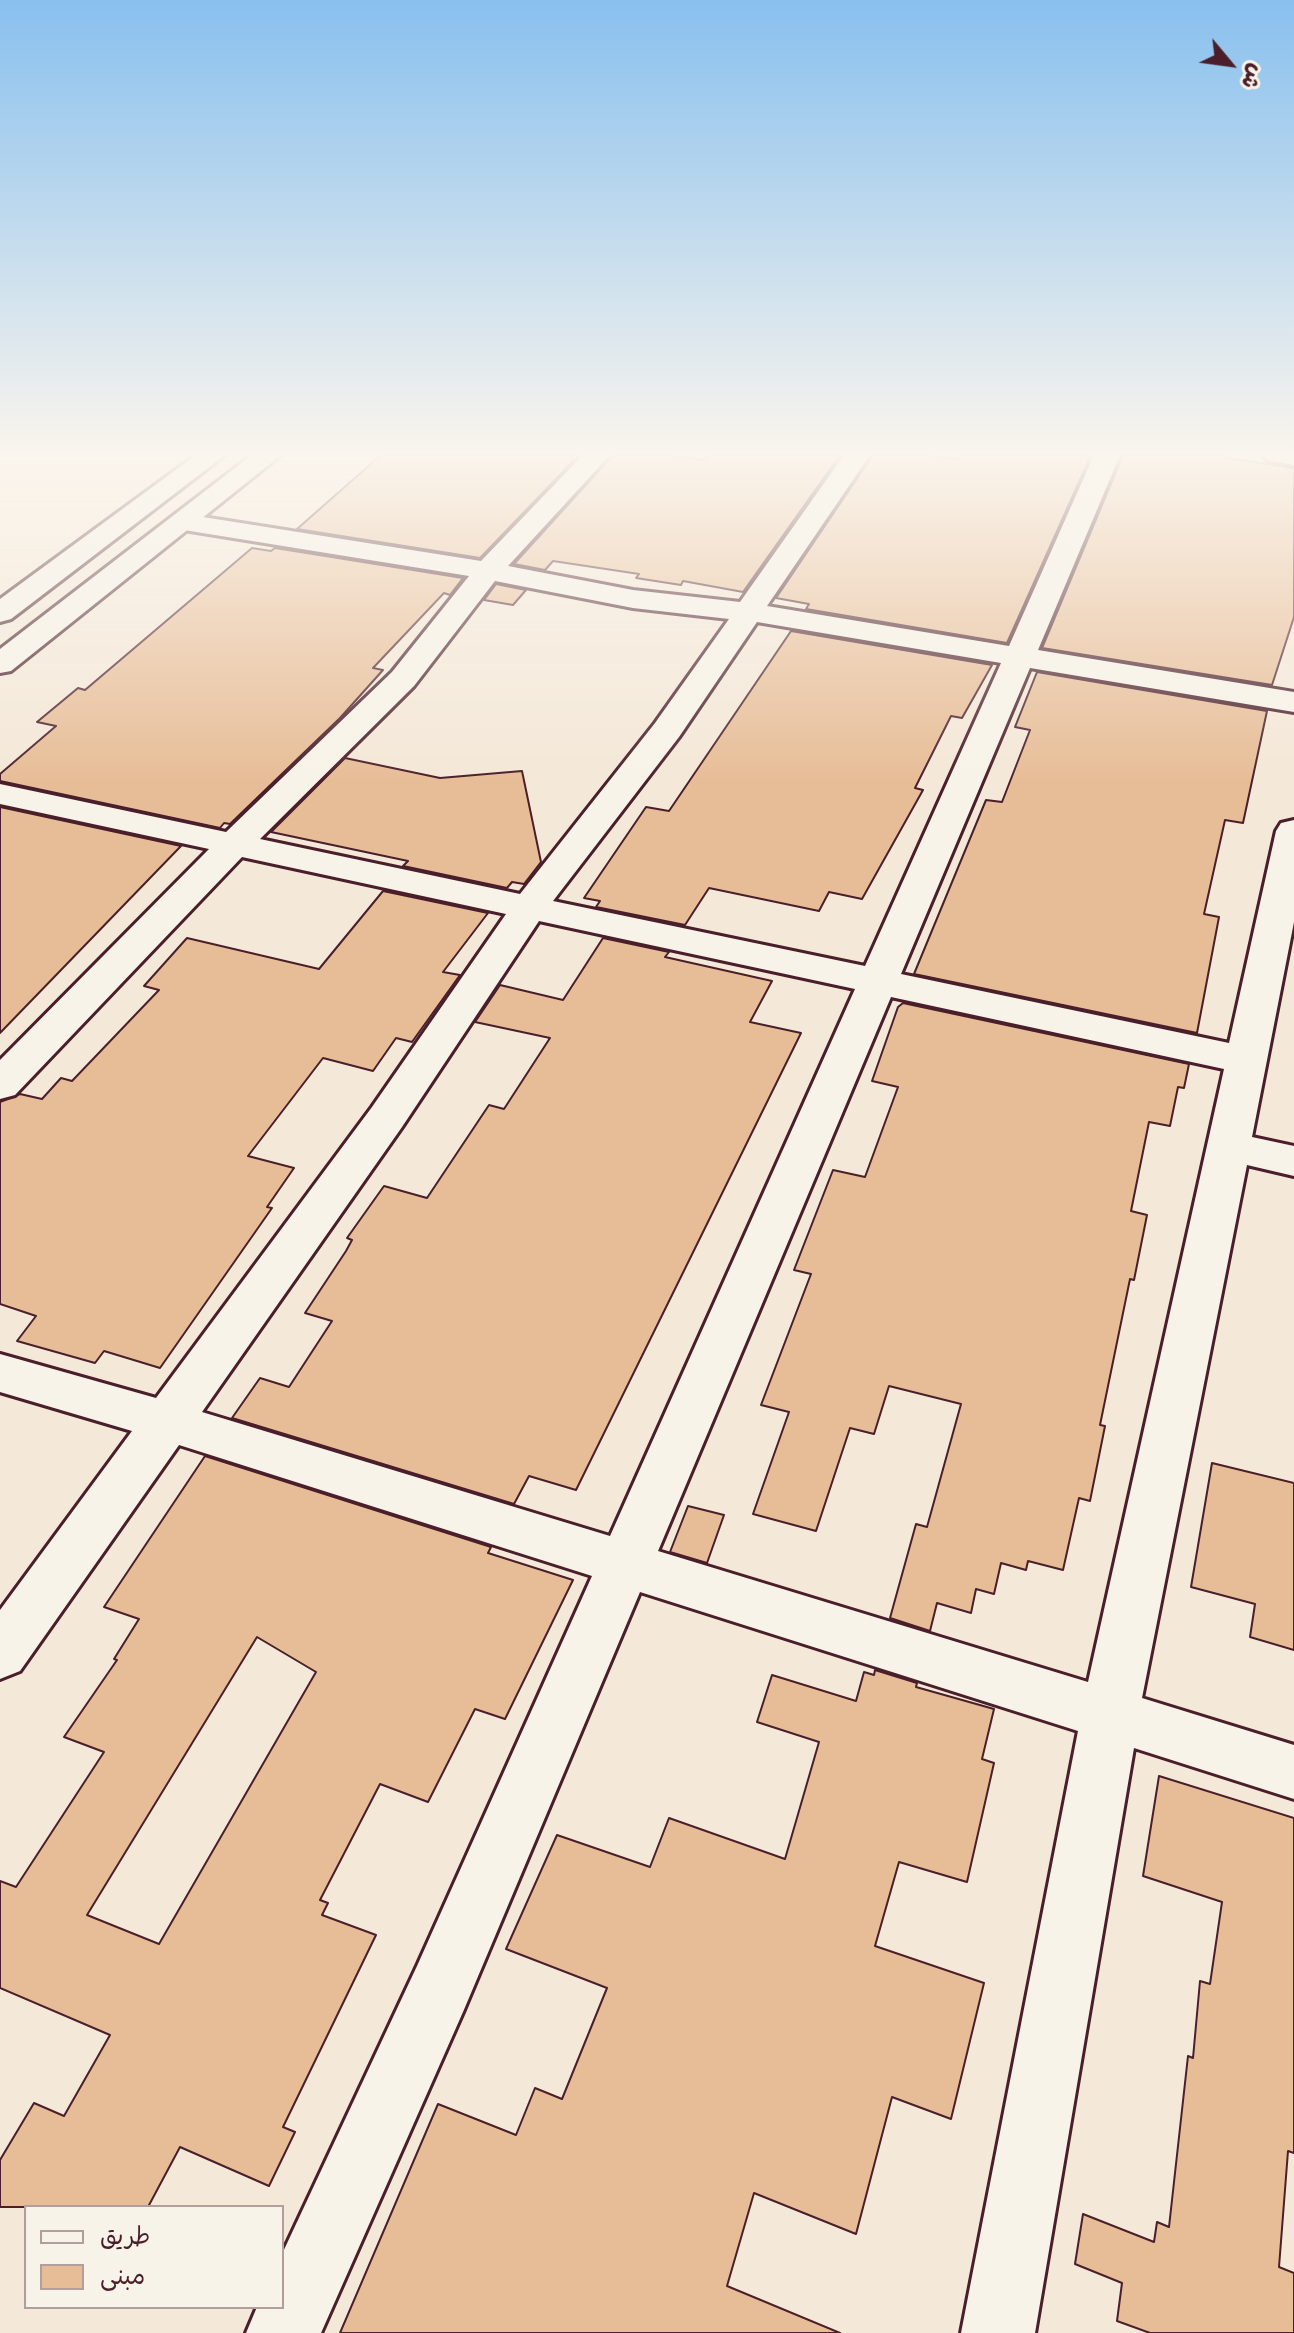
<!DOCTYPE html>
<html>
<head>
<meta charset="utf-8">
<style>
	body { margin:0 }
	#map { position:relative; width:1294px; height:2333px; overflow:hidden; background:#f4e8d8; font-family:Kalam,"Playpen Sans Arabic",sans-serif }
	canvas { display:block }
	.legend { position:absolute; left:24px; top:2205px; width:260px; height:104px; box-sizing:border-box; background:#f7f3e8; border:2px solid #b29e9c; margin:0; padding:10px 14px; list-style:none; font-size:24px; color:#4a1f2b }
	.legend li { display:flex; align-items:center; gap:16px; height:40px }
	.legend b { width:40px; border:2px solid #b29e9c }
	.north { position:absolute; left:1190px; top:24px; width:80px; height:80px; -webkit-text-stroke:6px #f7f3e8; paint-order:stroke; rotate:119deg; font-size:22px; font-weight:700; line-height:32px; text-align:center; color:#4a1f2b }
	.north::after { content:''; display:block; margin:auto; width:28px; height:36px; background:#4a1f2b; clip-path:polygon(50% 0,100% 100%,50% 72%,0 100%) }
</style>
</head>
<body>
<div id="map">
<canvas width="1294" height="2333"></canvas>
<ul class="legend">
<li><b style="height:10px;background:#f7f3e8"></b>طريق</li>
<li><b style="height:22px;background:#e7bd97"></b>مبنى</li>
</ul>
<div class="north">ش</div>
</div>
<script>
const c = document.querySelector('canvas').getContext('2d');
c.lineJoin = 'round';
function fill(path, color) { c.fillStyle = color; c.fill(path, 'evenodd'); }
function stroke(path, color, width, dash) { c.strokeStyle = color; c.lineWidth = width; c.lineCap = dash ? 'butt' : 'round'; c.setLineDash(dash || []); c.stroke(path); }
const building = new Path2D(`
	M 381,455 L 579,455 L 480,558 L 297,529 Z
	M 613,455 L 669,455 L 704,460 L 708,455 L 840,455 L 743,592 L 683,581 L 681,585 L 636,578 L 639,574 L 553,561 L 545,570 L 514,564 Z
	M 873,455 L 930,455 L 958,459 L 960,455 L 1091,455 L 1007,643 L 806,609 L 809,604 L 776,598 Z
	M 1123,455 L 1228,455 L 1227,458 L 1294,468 L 1294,617 L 1272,685 L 1042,648 Z
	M 252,548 L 271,551 L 275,548 L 463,578 L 450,595 L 444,593 L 373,668 L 383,670 L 340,718 L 230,824 L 224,823 L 220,828 L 0,781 L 0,774 L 56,726 L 37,722 L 78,688 L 85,690 Z
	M 496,584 L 526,590 L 513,605 L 484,600 Z
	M 791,631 L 992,665 L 962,718 L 951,716 L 915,788 L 923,790 L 862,899 L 829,892 L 819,911 L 709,888 L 685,925 L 596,907 L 600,901 L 584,898 L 646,807 L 669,811 Z
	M 1037,672 L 1267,711 L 1243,823 L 1225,820 L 1204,914 L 1219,917 L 1197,1033 L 914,974 L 986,800 L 1002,802 L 1030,730 L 1015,727 Z
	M 345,758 L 440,778 L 522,771 L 541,862 L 524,884 L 512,882 L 507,888 L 403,866 L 408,861 L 271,832 Z
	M 0,807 L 181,846 L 0,1033 Z
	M 383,891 L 488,913 L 443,972 L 460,975 L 412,1042 L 396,1038 L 373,1071 L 323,1058 L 248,1156 L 294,1168 L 267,1207 L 272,1208 L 160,1368 L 104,1351 L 95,1363 L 17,1341 L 36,1316 L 0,1304 L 0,1102 L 20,1094 L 42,1099 L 61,1078 L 72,1081 L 159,990 L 144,986 L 187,938 L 319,969 Z
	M 603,938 L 669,952 L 665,957 L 772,981 L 750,1022 L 801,1033 L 576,1490 L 529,1476 L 514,1504 L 232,1418 L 260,1378 L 289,1387 L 332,1321 L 305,1313 L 346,1251 L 352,1240 L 347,1238 L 384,1186 L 427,1198 L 489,1105 L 504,1109 L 550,1038 L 475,1022 L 500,985 L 563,1000 Z
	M 903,1003 L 1189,1064 L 1184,1088 L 1178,1087 L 1170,1126 L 1149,1122 L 1131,1211 L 1147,1215 L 1134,1280 L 1130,1279 L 1100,1425 L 1105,1426 L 1090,1501 L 1079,1498 L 1063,1570 L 1028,1561 L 1026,1570 L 1001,1563 L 994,1594 L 976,1589 L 971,1613 L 937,1603 L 930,1631 L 890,1618 L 916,1524 L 927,1527 L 961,1404 L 889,1386 L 874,1434 L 850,1428 L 816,1531 L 753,1514 L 789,1412 L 761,1405 L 811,1274 L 794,1270 L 833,1170 L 865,1177 L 898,1087 L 872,1081 L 898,1007 Z
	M 205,1456 L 491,1547 L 488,1553 L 573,1580 L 505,1719 L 475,1709 L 428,1802 L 380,1784 L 320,1900 L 328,1903 L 322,1915 L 376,1935 L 283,2127 L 295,2132 L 269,2186 L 180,2147 L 148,2207 L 0,2207 L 0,2160 L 34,2103 L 64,2116 L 110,2035 L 0,1988 L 0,1881 L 16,1887 L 104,1752 L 64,1737 L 117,1660 L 114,1659 L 139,1619 L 104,1607 ZM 257,1637 L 316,1672 L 159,1944 L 87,1915 Z
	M 1212,1463 L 1294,1483 L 1294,1650 L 1250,1637 L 1255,1604 L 1191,1587 Z
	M 688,1506 L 724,1515 L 707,1563 L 670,1552 Z
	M 875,1670 L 917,1683 L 916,1687 L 994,1709 L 982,1759 L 994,1763 L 967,1882 L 899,1862 L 875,1946 L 984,1983 L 951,2119 L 892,2097 L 856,2234 L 754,2193 L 727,2286 L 840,2333 L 340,2333 L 438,2104 L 516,2135 L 535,2088 L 562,2099 L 607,1988 L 506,1949 L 557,1835 L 650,1867 L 669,1818 L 785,1859 L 819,1742 L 757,1722 L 772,1675 L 856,1701 L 864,1672 L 874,1675 Z
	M 1159,1776 L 1294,1818 L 1294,2153 L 1288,2151 L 1279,2267 L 1294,2273 L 1294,2333 L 1150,2333 L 1117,2321 L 1122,2283 L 1075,2264 L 1083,2214 L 1154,2242 L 1157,2222 L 1169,2227 L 1188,2056 L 1193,2058 L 1200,1981 L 1210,1984 L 1222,1902 L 1143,1876 Z`);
const minor = new Path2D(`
	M 583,455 L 610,455 L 508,566 L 633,590 L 740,602 L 844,455 L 870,455 L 767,606 L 1009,646 L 1094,455 L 1120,455 L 1038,650 L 1294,692 L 1294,712 L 1030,668 L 901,974 L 1229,1043 L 1276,831 L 1281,823 L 1294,820 L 1294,922 L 1252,1137 L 1294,1146 L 1294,1176 L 1247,1165 L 1142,1698 L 1294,1745 L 1294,1799 L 1134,1748 L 1035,2333 L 961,2333 L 1078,1731 L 640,1592 L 463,2012 L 321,2333 L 246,2333 L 257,2307 L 282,2307 L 282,2254 L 417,1966 L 592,1576 L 179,1445 L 20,1671 L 0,1679 L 0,1610 L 132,1431 L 0,1392 L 0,1354 L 156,1398 L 372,1107 L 506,914 L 242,857 L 15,1095 L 0,1099 L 0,1060 L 209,849 L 0,804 L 0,784 L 226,832 L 392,672 L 469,576 L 184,530 L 174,528 L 170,522 L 174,516 L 184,514 L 481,561 ZM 495,581 L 633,608 L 729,619 L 655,723 L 520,894 L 260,839 L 414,686 ZM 757,622 L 1001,663 L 865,966 L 553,901 L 679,737 ZM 539,921 L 855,989 L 610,1536 L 202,1412 L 402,1127 ZM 891,997 L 1224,1069 L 1088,1682 L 658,1551 Z
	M 1263,455 L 1294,455 L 1294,465 L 1267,460 Z`);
const major = new Path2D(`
	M 196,455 L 225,455 L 11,619 L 0,622 L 0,599 Z
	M 252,455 L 281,455 L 11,671 L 0,673 L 0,649 Z`);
fill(building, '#e7bd97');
stroke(building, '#4a1f2b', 2);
stroke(minor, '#4a1f2b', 6);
stroke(major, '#4a1f2b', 6);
fill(minor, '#f7f3e8');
fill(major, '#f7f3e8');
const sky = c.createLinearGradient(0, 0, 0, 782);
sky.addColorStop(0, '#88c0ee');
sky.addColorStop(0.58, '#faf5ed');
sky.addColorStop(1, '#faf5ed00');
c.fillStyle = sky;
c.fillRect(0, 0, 1294, 782);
</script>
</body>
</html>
